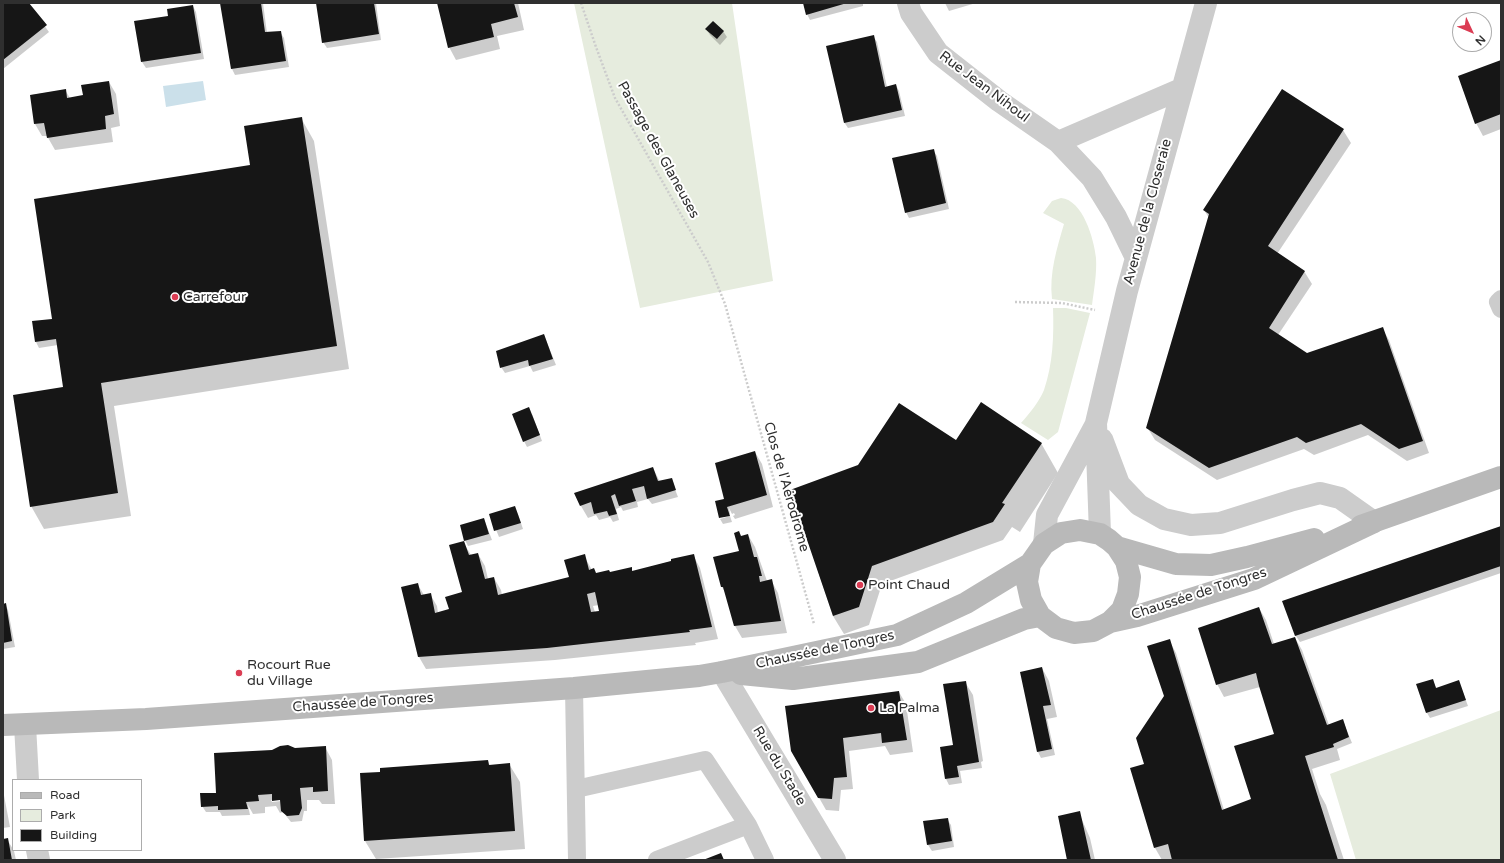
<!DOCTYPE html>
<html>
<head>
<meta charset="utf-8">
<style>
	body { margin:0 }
	#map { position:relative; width:1504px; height:863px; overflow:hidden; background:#fff; font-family:"Varela Round",sans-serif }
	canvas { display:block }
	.frame { position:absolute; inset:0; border:4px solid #2f2f2f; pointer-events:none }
	.legend { position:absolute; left:12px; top:779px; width:130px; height:72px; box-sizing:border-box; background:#fff; border:1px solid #acacac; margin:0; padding:5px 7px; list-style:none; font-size:12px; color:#2f2f2f }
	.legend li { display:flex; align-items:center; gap:8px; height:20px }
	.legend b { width:20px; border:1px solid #acacac }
	.north { position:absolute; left:1452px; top:12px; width:40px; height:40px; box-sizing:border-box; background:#fff; border:1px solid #acacac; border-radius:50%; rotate:134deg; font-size:11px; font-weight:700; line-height:16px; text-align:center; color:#2f2f2f }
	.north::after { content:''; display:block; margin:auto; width:14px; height:18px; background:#db3c53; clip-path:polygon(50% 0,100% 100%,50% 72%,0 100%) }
</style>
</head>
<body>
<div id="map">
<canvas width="1504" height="863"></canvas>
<div class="frame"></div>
<ul class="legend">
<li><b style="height:5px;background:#b9b9b9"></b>Road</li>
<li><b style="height:11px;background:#e6ecde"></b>Park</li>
<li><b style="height:11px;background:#161616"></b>Building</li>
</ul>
<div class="north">N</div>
</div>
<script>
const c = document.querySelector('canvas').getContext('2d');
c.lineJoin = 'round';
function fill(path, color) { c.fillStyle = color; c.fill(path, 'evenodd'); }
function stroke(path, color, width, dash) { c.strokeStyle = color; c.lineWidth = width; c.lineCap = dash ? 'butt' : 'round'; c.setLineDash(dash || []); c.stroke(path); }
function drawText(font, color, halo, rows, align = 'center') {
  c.font = font + ' "Varela Round",sans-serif'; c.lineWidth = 4; c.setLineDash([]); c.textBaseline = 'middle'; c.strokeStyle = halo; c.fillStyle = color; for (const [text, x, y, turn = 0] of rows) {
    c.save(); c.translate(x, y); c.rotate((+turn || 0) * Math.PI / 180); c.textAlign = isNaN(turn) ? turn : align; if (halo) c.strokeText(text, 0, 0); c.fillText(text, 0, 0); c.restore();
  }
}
const green = new Path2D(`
	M 574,3 L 732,3 L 773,281 L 640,308 Z
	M 1061,198 C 1083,200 1094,239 1096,258 C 1097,273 1094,290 1092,305 L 1052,299 C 1049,273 1057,248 1064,224 L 1043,213 L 1052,201 Z
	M 1053,308 L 1066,308 L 1090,313 L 1058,432 L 1048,440 L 1021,423 C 1030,413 1039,402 1044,390 C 1053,364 1054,335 1053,308 Z
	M 1501,710 L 1501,860 L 1356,860 L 1330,774 Z`);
const water = new Path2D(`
	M 203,81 L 206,100 L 166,107 L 163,86 Z`);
const shadow = new Path2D(`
	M 3,3 L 28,3 L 49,32 L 3,69 Z
	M 221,3 L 263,3 L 267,33 L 280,32 L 284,38 L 289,67 L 235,75 L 232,69 Z
	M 317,3 L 376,3 L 381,40 L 327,48 L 323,42 Z
	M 438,3 L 518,3 L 524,30 L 497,36 L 500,49 L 456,60 L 449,47 Z
	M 804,3 L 863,3 L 863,6 L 810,20 L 807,14 Z
	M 945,3 L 976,3 L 949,11 Z
	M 193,6 L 196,12 L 204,59 L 146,68 L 142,62 Z
	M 706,29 L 723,31 L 727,37 L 720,45 L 710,35 Z
	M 873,36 L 877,42 L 887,87 L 896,85 L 899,91 L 905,116 L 848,128 L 844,122 Z
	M 1501,61 L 1501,129 L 1483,136 L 1476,123 Z
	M 109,82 L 116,94 L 120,126 L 111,128 L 113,142 L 55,150 L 47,136 L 42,136 L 35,124 L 31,95 L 65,90 L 70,98 L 84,96 Z
	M 1282,91 L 1343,130 L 1351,143 L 1277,254 L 1304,271 L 1312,284 L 1278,335 L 1307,354 L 1382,328 L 1389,340 L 1429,453 L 1407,461 L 1368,435 L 1314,455 L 1304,449 L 1217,480 L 1155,440 L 1147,427 L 1209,218 L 1204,210 Z
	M 301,118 L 314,141 L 349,369 L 114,406 L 131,516 L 44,529 L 31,506 L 64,388 L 58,345 L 39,348 L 36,342 L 52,320 L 251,166 Z
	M 933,150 L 937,156 L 949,209 L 909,218 L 906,212 Z
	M 544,335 L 556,365 L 533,372 L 530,366 L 505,373 L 501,367 Z
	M 532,414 L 542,441 L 527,447 L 524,441 Z
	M 1041,443 L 1058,473 L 1020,532 L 1012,527 L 1003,540 L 882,584 L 869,625 L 844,634 L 833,616 L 791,490 Z
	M 755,452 L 762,464 L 773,507 L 735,519 L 733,516 L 735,515 L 734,513 L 732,514 L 729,508 L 730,514 L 720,517 L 720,519 L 717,502 L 723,500 Z
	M 653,468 L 660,482 L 671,479 L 678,497 L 652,504 L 648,499 L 637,502 L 638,507 L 623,511 L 621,507 L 616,509 L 619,520 L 613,522 L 610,517 L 599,520 L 596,515 L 588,518 L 581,506 L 576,493 Z
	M 515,508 L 518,514 L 523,529 L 499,537 L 490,515 Z
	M 730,516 L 732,522 L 723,524 L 720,519 Z
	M 484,519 L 492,540 L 468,546 L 465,540 Z
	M 1501,527 L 1501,573 L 1300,642 L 1296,636 L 1284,601 Z
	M 748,535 L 755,547 L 767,581 L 771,580 L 778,593 L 787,633 L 742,638 L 735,626 L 726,594 L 722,587 L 740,552 L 742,537 Z
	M 463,542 L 471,555 L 478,554 L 485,566 L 488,579 L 494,578 L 501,590 L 502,595 L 570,578 L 584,556 L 592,570 L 597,574 L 610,573 L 631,568 L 633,572 L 693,555 L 700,568 L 718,639 L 695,643 L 696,645 L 555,660 L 426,669 L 419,657 L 418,585 L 424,595 L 430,594 L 437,606 L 438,613 L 450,610 L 464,593 ZM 599,605 L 600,611 L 595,612 L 593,606 Z
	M 5,604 L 8,610 L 15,647 L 3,649 L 3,605 Z
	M 1259,608 L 1266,620 L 1274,644 L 1295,638 L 1302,650 L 1329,725 L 1343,721 L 1352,743 L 1337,749 L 1340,760 L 1312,769 L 1320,794 L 1326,805 L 1344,860 L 1162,860 L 1155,848 L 1145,765 L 1165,696 L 1169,640 L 1176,653 L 1224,810 L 1253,800 L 1275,735 L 1260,687 L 1224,697 L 1217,684 Z
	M 1042,668 L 1049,681 L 1057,717 L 1047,719 L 1055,755 L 1041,758 L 1038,752 Z
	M 1432,680 L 1437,689 L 1459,682 L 1468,706 L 1430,718 L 1427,713 Z
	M 965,682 L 973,695 L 983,761 L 981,762 L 982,768 L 960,771 L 962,783 L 949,785 L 946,779 L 941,748 L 955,750 Z
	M 899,692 L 906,704 L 913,752 L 890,755 L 885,746 L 849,751 L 853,789 L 841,790 L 839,811 L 826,810 L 792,750 Z
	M 325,747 L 332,760 L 335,804 L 322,804 L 319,800 L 307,800 L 307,811 L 304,811 L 302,821 L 291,822 L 283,812 L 280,813 L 276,806 L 265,807 L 265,813 L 253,814 L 248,805 L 250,815 L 222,816 L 220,812 L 206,812 L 202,806 L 218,793 L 295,749 ZM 281,799 L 281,801 L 272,802 L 271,800 Z
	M 488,761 L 490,766 L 509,764 L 520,782 L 525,849 L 376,859 L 365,841 Z
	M 3,790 L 10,827 L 3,828 Z
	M 1079,813 L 1090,838 L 1095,860 L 1068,860 Z
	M 947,819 L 951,825 L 954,847 L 932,851 L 928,845 Z
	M 7,839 L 14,851 L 16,860 L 3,860 L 3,840 Z`);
const building = new Path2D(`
	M 3,3 L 29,3 L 47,25 L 3,60 Z
	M 220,3 L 261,3 L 265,32 L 281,31 L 286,61 L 231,69 Z
	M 316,3 L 374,3 L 379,34 L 322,43 Z
	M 437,3 L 514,3 L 518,17 L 491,24 L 494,37 L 448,48 Z
	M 803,3 L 847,3 L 806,15 Z
	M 193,5 L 201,53 L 141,62 L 134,21 L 168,16 L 167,9 Z
	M 713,21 L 724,31 L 717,39 L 705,29 Z
	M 874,35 L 885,87 L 896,84 L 902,110 L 844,123 L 826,46 Z
	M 1501,60 L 1501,114 L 1475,124 L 1458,76 Z
	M 109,81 L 114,114 L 105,116 L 106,129 L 47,138 L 44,123 L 34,124 L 30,95 L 66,89 L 67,98 L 83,95 L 81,85 Z
	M 1282,89 L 1344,129 L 1268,246 L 1305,271 L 1269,328 L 1307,353 L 1383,327 L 1423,441 L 1399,449 L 1361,424 L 1306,443 L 1297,437 L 1209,468 L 1146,428 L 1209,214 L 1203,210 Z
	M 302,117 L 337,346 L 101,383 L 118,493 L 30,507 L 13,395 L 63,387 L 56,339 L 35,342 L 32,321 L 52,319 L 34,199 L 250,165 L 244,126 Z
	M 934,149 L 946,203 L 905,213 L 892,158 Z
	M 544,334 L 553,359 L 529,366 L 528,360 L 500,368 L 496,351 Z
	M 981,402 L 1042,443 L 1002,503 L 1005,504 L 993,522 L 872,566 L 859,607 L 833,616 L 790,490 L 858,465 L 899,403 L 956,440 Z
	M 529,407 L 540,435 L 523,442 L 512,414 Z
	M 755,451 L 767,495 L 727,507 L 730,516 L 719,518 L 715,501 L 724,499 L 715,463 Z
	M 653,467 L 658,481 L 672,478 L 676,490 L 647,499 L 644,486 L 632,489 L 636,501 L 619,506 L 615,494 L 611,496 L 617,514 L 609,516 L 607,511 L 594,514 L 591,502 L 580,506 L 574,493 Z
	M 515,506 L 521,523 L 494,531 L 489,514 Z
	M 484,518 L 489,534 L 464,541 L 460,525 Z
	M 1501,526 L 1501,566 L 1295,636 L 1282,601 Z
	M 739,531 L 741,536 L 748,534 L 754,557 L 757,557 L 762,576 L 759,576 L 760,582 L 772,579 L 781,621 L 734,626 L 723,587 L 721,587 L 713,557 L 739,551 L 734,533 Z
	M 464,541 L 469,555 L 478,553 L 485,579 L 494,577 L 498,595 L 569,577 L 564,560 L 585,554 L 589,570 L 594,568 L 596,573 L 609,570 L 610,572 L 632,567 L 632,571 L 671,561 L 671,559 L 694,554 L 712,627 L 689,630 L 690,632 L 547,648 L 418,657 L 401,587 L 418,583 L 421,595 L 431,593 L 435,613 L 449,609 L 445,597 L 462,592 L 449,545 ZM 595,592 L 599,611 L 591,612 L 587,594 Z
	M 6,603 L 12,641 L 3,643 L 3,604 Z
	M 1259,607 L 1272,644 L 1295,637 L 1327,725 L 1343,719 L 1349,737 L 1333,744 L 1334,747 L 1305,756 L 1338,860 L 1172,860 L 1168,844 L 1154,848 L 1130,768 L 1144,764 L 1136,738 L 1164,696 L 1147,646 L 1170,639 L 1222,810 L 1251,799 L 1234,746 L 1274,734 L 1259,686 L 1256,673 L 1216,685 L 1198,628 Z
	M 1042,667 L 1051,705 L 1043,706 L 1052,749 L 1037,752 L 1020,672 Z
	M 1433,679 L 1436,688 L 1459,680 L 1466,700 L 1426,713 L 1416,684 Z
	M 966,681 L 979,762 L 957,766 L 959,777 L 945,779 L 940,747 L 953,745 L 943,684 Z
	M 899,691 L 907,740 L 882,743 L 881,733 L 843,738 L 847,777 L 834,778 L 832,799 L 818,798 L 791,751 L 785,706 Z
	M 288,745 L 295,748 L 326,746 L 328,791 L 313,792 L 313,787 L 300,788 L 302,808 L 299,815 L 287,816 L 281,811 L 280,800 L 272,801 L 272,794 L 258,795 L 259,801 L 246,802 L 248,809 L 218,810 L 218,806 L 201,807 L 200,793 L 216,793 L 214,753 L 272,750 L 280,746 Z
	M 488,760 L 489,765 L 510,763 L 515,831 L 364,841 L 360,773 L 380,772 L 380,768 Z
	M 1080,811 L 1091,860 L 1067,860 L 1058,816 Z
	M 948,818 L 952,841 L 927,845 L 923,821 Z
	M 8,838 L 12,860 L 3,860 L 3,839 Z
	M 721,853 L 724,860 L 703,860 Z`);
const path = new Path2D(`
	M 581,3 L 596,47 L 615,98 L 708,262 L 725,304 L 814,624
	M 1015,302 L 1062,303 L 1095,310`);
const service = new Path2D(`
	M 1501,299 L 1498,302 L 1501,309
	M 574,688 L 577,860
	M 576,789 L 705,760 L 748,825 L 765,860
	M 657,860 L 748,825`);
const minor = new Path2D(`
	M 908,3 L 911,13 L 938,53 L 999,101 L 1058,142 L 1092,178 L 1116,217 L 1136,258
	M 1058,142 L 1181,89
	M 1102,439 L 1119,484 L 1139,505 L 1164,519 L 1191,525 L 1220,523 L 1293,500 L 1320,493 L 1340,498 L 1374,522
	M 1100,534 L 1096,423 L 1127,291 L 1206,3
	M 1044,544 L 1047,515 L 1096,424
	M 722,672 L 835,860
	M 25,725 L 28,780
	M 37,850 L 39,860`);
const secondary = new Path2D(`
	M 1361,526 L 1501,477
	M 1117,547 L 1176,564 L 1211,565 L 1247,557 L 1314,539
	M 1110,622 L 1122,610 L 1128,594 L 1130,577 L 1126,561 L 1117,547 L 1109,540 L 1100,534 L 1080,530 L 1061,533 L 1044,544 L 1030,564 L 1027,582 L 1031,600 L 1040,616 L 1056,628 L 1074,633 L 1093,631 L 1110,622 L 1137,616 L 1254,579 L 1374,522
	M 741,674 L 793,679 L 918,662 L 1024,619 L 1040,616
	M 3,725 L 146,719 L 479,695 L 574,688 L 699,676 L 722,672 L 897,635 L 966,603 L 1030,564`);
const markers = [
	[175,297,4,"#db3c53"],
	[860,585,4,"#db3c53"],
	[239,673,4,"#db3c53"],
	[871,708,4,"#db3c53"]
];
const streetNames = [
	["Rue Jean Nihoul",984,87,37],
	["Passage des Glaneuses",658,150,61],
	["Avenue de la Closeraie",1148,212,-75],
	["Clos de l'Aérodrome",786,487,74],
	["Chaussée de Tongres",1199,594,-18],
	["Chaussée de Tongres",825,650,-12],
	["Chaussée de Tongres",363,703,-4],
	["Rue du Stade",779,766,59]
];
const poiNames = [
	["Carrefour",183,297],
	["Point Chaud",868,585],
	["Rocourt Rue",247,665],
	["du Village",247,681],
	["La Palma",879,708]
];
fill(green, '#e6ecde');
fill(water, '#cbe0ea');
fill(shadow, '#0003');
fill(building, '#161616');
stroke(path, '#ccc', 2.5, [2, 2]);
stroke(service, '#ccc', 18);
stroke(minor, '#ccc', 22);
stroke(secondary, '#b9b9b9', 22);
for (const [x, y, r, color] of markers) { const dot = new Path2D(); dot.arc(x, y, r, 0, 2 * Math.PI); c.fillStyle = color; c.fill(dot); stroke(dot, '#fff', 1.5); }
drawText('14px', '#2f2f2f', '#fff', streetNames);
drawText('14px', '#2f2f2f', '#fff', poiNames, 'left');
</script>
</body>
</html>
